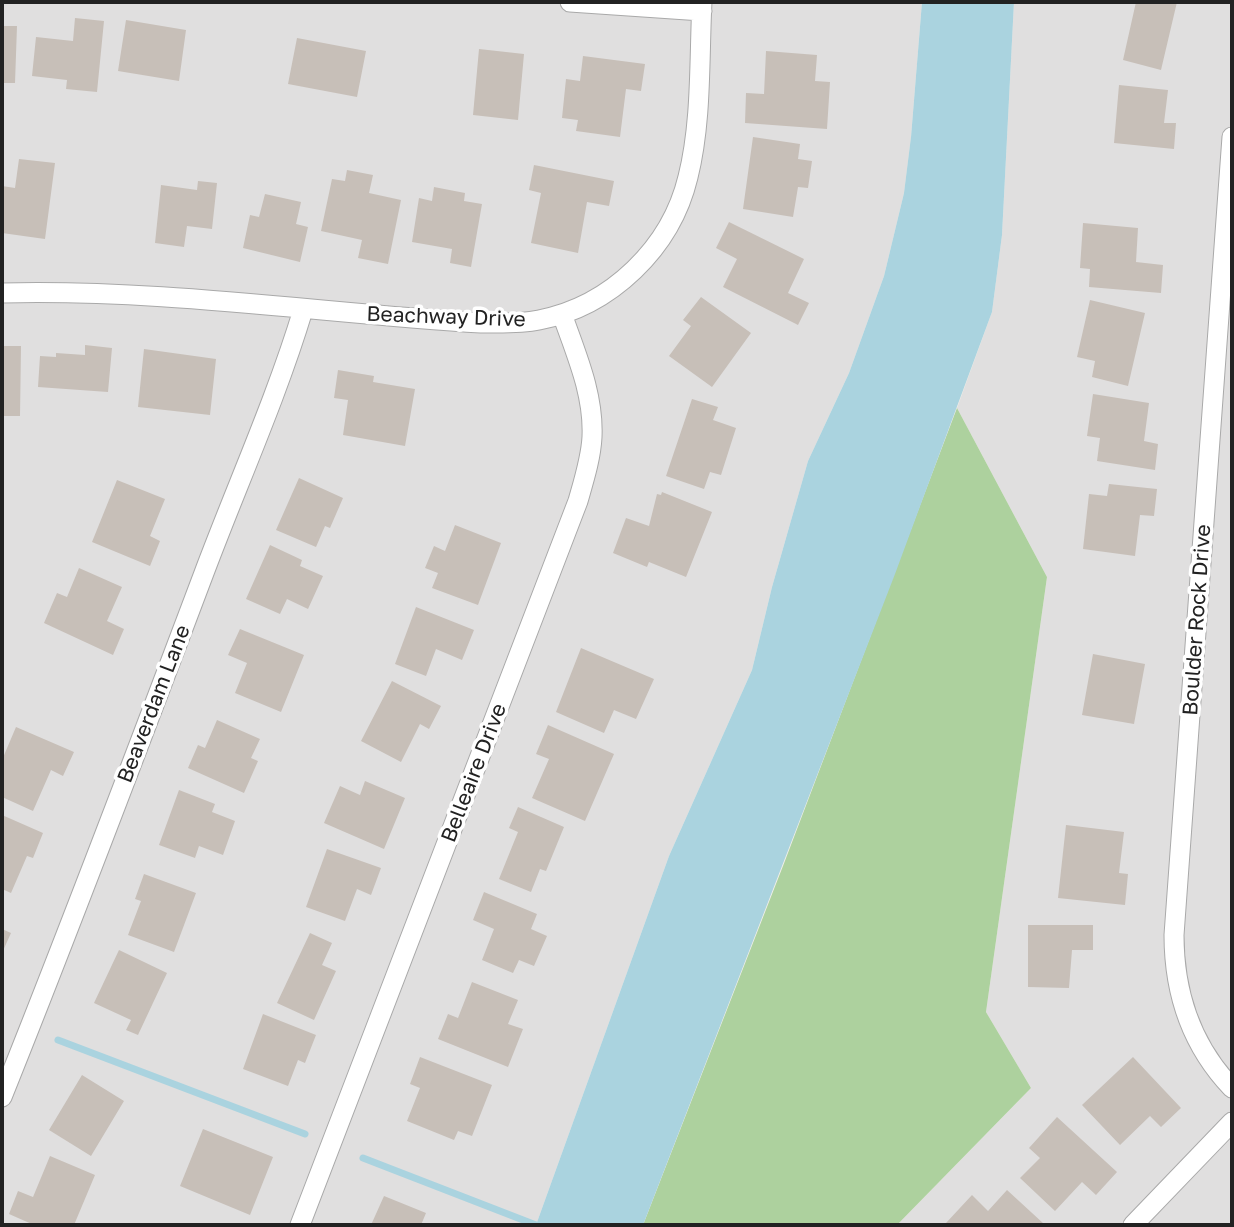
<!DOCTYPE html>
<html>
<head>
<meta charset="utf-8">
<style>
	body { margin:0 }
	#map { position:relative; width:1234px; height:1227px; overflow:hidden; background:#f2efe9; font-family:"Golos Text",sans-serif }
	canvas { display:block }
	.frame { position:absolute; inset:0; border:4px solid #222; pointer-events:none }
</style>
</head>
<body>
<div id="map">
<canvas width="1234" height="1227"></canvas>
<div class="frame"></div>
</div>
<script>
const c = document.querySelector('canvas').getContext('2d');
c.lineJoin = 'round';
function fill(path, color) { c.fillStyle = color; c.fill(path, 'evenodd'); }
function stroke(path, color, width, dash) { c.strokeStyle = color; c.lineWidth = width; c.lineCap = dash ? 'butt' : 'round'; c.setLineDash(dash || []); c.stroke(path); }
function drawText(font, color, halo, rows, align = 'center') {
  c.font = font + ' "Golos Text",sans-serif'; c.lineWidth = 7; c.setLineDash([]); c.textBaseline = 'middle'; c.strokeStyle = halo; c.fillStyle = color; for (const [text, x, y, turn = 0] of rows) {
    c.save(); c.translate(x, y); c.rotate((+turn || 0) * Math.PI / 180); c.textAlign = isNaN(turn) ? turn : align; if (halo) c.strokeText(text, 0, 0); c.fillText(text, 0, 0); c.restore();
  }
}
const residential = new Path2D(`
	M 2,2 L 922,2 L 911,137 L 904,193 L 884,276 L 849,373 L 808,461 L 772,587 L 752,670 L 669,856 L 536,1225 L 2,1225 Z
	M 1014,2 L 1232,2 L 1232,1225 L 897,1225 L 1031,1088 L 986,1012 L 1047,577 L 957,408 L 992,312 L 1002,235 Z`);
const forest = new Path2D(`
	M 957,408 L 1047,577 L 986,1012 L 1031,1088 L 897,1225 L 643,1225 L 783,866 Z`);
const water = new Path2D(`
	M 922,2 L 1014,2 L 1002,235 L 992,312 L 895,574 L 643,1225 L 536,1225 L 669,856 L 752,670 L 772,587 L 808,461 L 849,373 L 884,276 L 904,193 L 911,137 Z`);
const stream = new Path2D(`
	M 58,1040 L 305,1134
	M 363,1158 L 536,1225`);
const building = new Path2D(`
	M 1136,2 L 1177,2 L 1161,70 L 1123,60 Z
	M 75,18 L 104,21 L 97,92 L 66,89 L 67,80 L 32,76 L 36,37 L 73,41 Z
	M 126,20 L 186,30 L 179,81 L 118,71 Z
	M 2,26 L 17,26 L 15,83 L 2,83 Z
	M 297,38 L 366,51 L 357,97 L 288,84 Z
	M 479,49 L 524,54 L 518,120 L 473,115 Z
	M 766,51 L 817,55 L 815,81 L 830,82 L 827,129 L 745,123 L 746,93 L 764,94 Z
	M 583,56 L 645,64 L 641,91 L 626,89 L 620,137 L 576,131 L 578,120 L 562,118 L 566,79 L 580,81 Z
	M 1119,85 L 1168,90 L 1164,123 L 1176,123 L 1174,149 L 1114,143 Z
	M 753,137 L 800,144 L 798,159 L 812,161 L 808,188 L 798,187 L 793,217 L 743,209 Z
	M 19,159 L 55,163 L 45,239 L 2,233 L 2,186 L 15,188 Z
	M 534,165 L 614,181 L 609,206 L 587,202 L 578,253 L 531,243 L 541,193 L 529,190 Z
	M 347,170 L 373,175 L 369,193 L 401,200 L 388,264 L 358,258 L 362,240 L 321,231 L 332,179 L 345,181 Z
	M 198,181 L 217,183 L 212,229 L 187,226 L 184,247 L 155,243 L 161,185 L 197,190 Z
	M 434,187 L 465,193 L 464,201 L 482,204 L 471,267 L 450,263 L 452,249 L 412,242 L 419,198 L 432,201 Z
	M 265,194 L 301,202 L 296,224 L 308,227 L 300,262 L 243,248 L 250,215 L 259,217 Z
	M 729,222 L 804,259 L 788,293 L 809,303 L 798,325 L 723,287 L 737,259 L 716,248 Z
	M 1083,223 L 1138,228 L 1136,262 L 1163,265 L 1161,293 L 1089,287 L 1090,269 L 1080,268 Z
	M 701,297 L 751,333 L 712,387 L 669,356 L 691,326 L 683,320 Z
	M 1090,300 L 1145,313 L 1128,386 L 1092,377 L 1095,361 L 1077,357 Z
	M 85,345 L 112,348 L 108,392 L 38,387 L 40,356 L 56,357 L 56,353 L 85,355 Z
	M 2,346 L 21,346 L 20,416 L 2,416 Z
	M 144,349 L 216,359 L 210,415 L 138,407 Z
	M 338,370 L 374,376 L 373,382 L 415,389 L 405,446 L 343,435 L 348,400 L 334,398 Z
	M 1093,394 L 1149,403 L 1144,441 L 1158,444 L 1155,470 L 1097,461 L 1100,438 L 1087,436 Z
	M 692,399 L 718,407 L 713,420 L 736,428 L 721,475 L 710,472 L 704,489 L 666,476 Z
	M 299,478 L 343,498 L 330,528 L 325,526 L 316,547 L 276,530 Z
	M 117,480 L 165,499 L 150,536 L 160,541 L 150,566 L 92,542 Z
	M 1109,484 L 1157,489 L 1154,516 L 1140,515 L 1135,556 L 1083,549 L 1089,494 L 1107,496 Z
	M 662,492 L 712,512 L 686,577 L 649,562 L 647,567 L 613,553 L 626,518 L 649,526 L 657,494 L 661,495 Z
	M 455,525 L 501,543 L 478,605 L 432,588 L 438,573 L 425,568 L 434,546 L 445,551 Z
	M 270,545 L 302,560 L 300,566 L 323,576 L 308,609 L 287,599 L 280,614 L 246,599 Z
	M 79,568 L 122,587 L 107,621 L 124,629 L 113,655 L 44,623 L 57,593 L 67,597 Z
	M 416,607 L 474,630 L 462,660 L 436,649 L 426,676 L 395,664 Z
	M 240,629 L 304,655 L 281,712 L 235,693 L 247,663 L 228,655 Z
	M 581,648 L 654,679 L 636,719 L 614,710 L 604,733 L 556,712 Z
	M 1093,654 L 1145,664 L 1134,724 L 1082,715 Z
	M 392,681 L 441,706 L 429,729 L 420,724 L 401,762 L 361,741 Z
	M 217,720 L 260,739 L 251,758 L 258,761 L 244,793 L 188,768 L 198,745 L 205,748 Z
	M 548,725 L 614,754 L 585,821 L 532,798 L 549,759 L 536,754 Z
	M 16,727 L 74,752 L 63,776 L 51,770 L 33,811 L 2,797 L 2,760 Z
	M 365,781 L 405,798 L 384,849 L 324,823 L 340,786 L 360,795 Z
	M 179,790 L 215,804 L 212,812 L 235,821 L 223,855 L 199,846 L 195,858 L 159,845 Z
	M 518,807 L 564,827 L 546,871 L 540,869 L 531,892 L 499,879 L 518,832 L 509,828 Z
	M 2,815 L 43,833 L 33,858 L 27,856 L 11,893 L 2,889 Z
	M 1066,825 L 1124,832 L 1119,873 L 1128,874 L 1125,905 L 1058,898 Z
	M 327,849 L 381,868 L 371,895 L 357,889 L 345,921 L 306,907 Z
	M 144,874 L 196,893 L 174,952 L 128,935 L 141,901 L 135,899 Z
	M 484,892 L 537,914 L 531,929 L 547,936 L 534,966 L 519,960 L 513,973 L 482,960 L 494,929 L 473,920 Z
	M 1028,925 L 1093,925 L 1093,950 L 1072,950 L 1069,988 L 1028,987 Z
	M 2,929 L 11,933 L 2,953 Z
	M 310,933 L 332,943 L 322,965 L 336,971 L 314,1020 L 277,1003 Z
	M 119,950 L 167,973 L 138,1035 L 126,1030 L 131,1020 L 94,1003 Z
	M 472,982 L 518,1000 L 508,1024 L 523,1029 L 508,1067 L 438,1039 L 448,1014 L 458,1018 Z
	M 263,1014 L 316,1035 L 305,1063 L 298,1060 L 288,1086 L 243,1069 Z
	M 420,1057 L 492,1085 L 472,1136 L 458,1131 L 454,1140 L 407,1121 L 420,1088 L 410,1084 Z
	M 1133,1057 L 1181,1108 L 1161,1127 L 1150,1116 L 1120,1145 L 1082,1105 Z
	M 82,1075 L 124,1101 L 91,1156 L 49,1130 Z
	M 1057,1117 L 1117,1172 L 1096,1195 L 1082,1182 L 1055,1211 L 1020,1178 L 1040,1158 L 1029,1148 Z
	M 203,1129 L 273,1157 L 250,1215 L 180,1186 Z
	M 50,1156 L 95,1175 L 74,1225 L 34,1225 L 9,1214 L 18,1191 L 33,1197 Z
	M 1007,1190 L 1044,1224 L 1042,1225 L 949,1225 L 946,1223 L 972,1195 L 988,1211 Z
	M 384,1196 L 426,1213 L 421,1225 L 371,1225 Z`);
const minor = new Path2D(`
	M 570,2 L 702,11
	M 1232,137 L 1174,935 C 1174,994 1191,1045 1232,1088
	M 2,293 C 161,289 322,313 481,323 C 500,323 520,324 539,320 C 611,306 671,248 688,177 C 702,121 699,59 702,2
	M 2,1097 C 72,923 138,748 204,573 C 237,485 276,399 303,310
	M 300,1225 L 578,501 C 584,480 591,458 592,437 C 594,394 576,354 562,314
	M 1133,1225 L 1232,1122`);
const streetNames = [
	["Beachway Drive",446,317,2],
	["Boulder Rock Drive",1197,620,-86],
	["Beaverdam Lane",154,704,-69],
	["Belleaire Drive",474,773,-69]
];
fill(residential, '#e0dfdf');
fill(forest, '#add19e');
fill(water, '#aad3df');
stroke(stream, '#aad3df', 7);
fill(building, '#c7bfb8');
stroke(minor, '#a9a9a9', 21);
stroke(minor, '#fff', 19);
drawText('21px', '#222', '#fff', streetNames);
</script>
</body>
</html>
